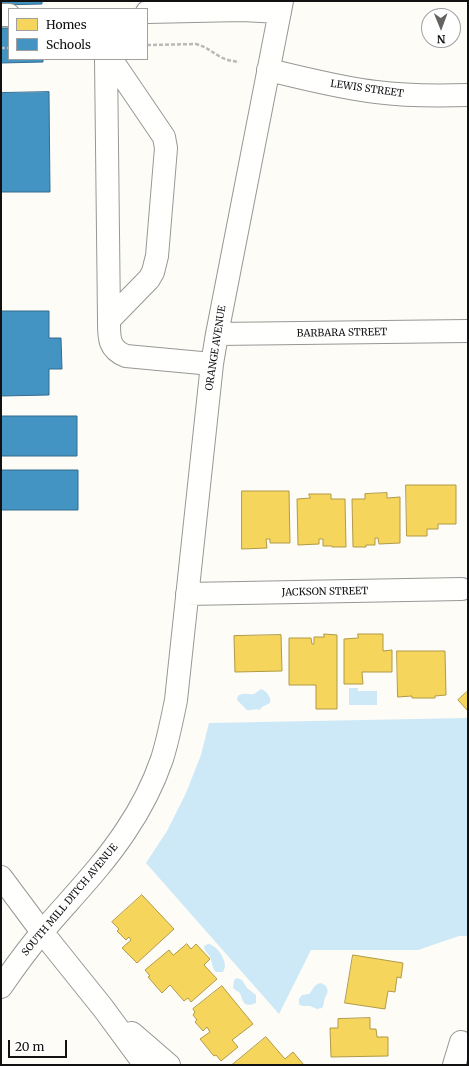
<!DOCTYPE html>
<html>
<head>
<meta charset="utf-8">
<style>
	body { margin:0 }
	#map { position:relative; width:469px; height:1066px; overflow:hidden; background:#fdfcf7; font-family:Merriweather,serif }
	canvas { display:block }
	.frame { position:absolute; inset:0; border:2px solid #111; pointer-events:none }
	.legend { position:absolute; left:8px; top:8px; width:140px; height:52px; box-sizing:border-box; background:#fff; border:1px solid #a0a0a0; margin:0; padding:5px 7px; list-style:none; font-size:12px; color:#111 }
	.legend li { display:flex; align-items:center; gap:8px; height:20px }
	.legend b { width:20px; border:1px solid #a0a0a0 }
	.north { position:absolute; left:421px; top:8px; width:40px; height:40px; box-sizing:border-box; background:#fff; border:1px solid #a0a0a0; border-radius:50%; rotate:179deg; font-size:11px; font-weight:700; line-height:16px; text-align:center; color:#111 }
	.north::after { content:''; display:block; margin:auto; width:14px; height:18px; background:#646362; clip-path:polygon(50% 0,100% 100%,50% 72%,0 100%) }
	.scale { position:absolute; left:8px; top:1040px; width:59px; height:18px; box-sizing:border-box; border:2px solid #111; border-top:0; padding-left:5px; font-size:12px; line-height:14px; white-space:nowrap; color:#111; -webkit-text-stroke:3px #fff; paint-order:stroke }
</style>
</head>
<body>
<div id="map">
<canvas width="469" height="1066"></canvas>
<div class="frame"></div>
<ul class="legend">
<li><b style="height:11px;background:#f6d55c"></b>Homes</li>
<li><b style="height:11px;background:#4393c3"></b>Schools</li>
</ul>
<div class="north">N</div>
<div class="scale">20 m</div>
</div>
<script>
const c = document.querySelector('canvas').getContext('2d');
c.lineJoin = 'round';
function fill(path, color) { c.fillStyle = color; c.fill(path, 'evenodd'); }
function stroke(path, color, width, dash) { c.strokeStyle = color; c.lineWidth = width; c.lineCap = dash ? 'butt' : 'round'; c.setLineDash(dash || []); c.stroke(path); }
function drawText(font, color, halo, rows, align = 'center') {
  c.font = font + ' Merriweather,serif'; c.lineWidth = 4; c.setLineDash([]); c.textBaseline = 'middle'; c.strokeStyle = halo; c.fillStyle = color; for (const [text, x, y, turn = 0] of rows) {
    c.save(); c.translate(x, y); c.rotate((+turn || 0) * Math.PI / 180); c.textAlign = isNaN(turn) ? turn : align; if (halo) c.strokeText(text, 0, 0); c.fillText(text, 0, 0); c.restore();
  }
}
const water = new Path2D(`
	M 349,688 L 358,688 L 358,691 L 377,691 L 377,705 L 349,705 Z
	M 261,689 C 266,690 272,698 270,703 L 262,707 L 260,710 C 255,708 251,711 247,710 L 237,700 L 238,696 C 244,692 248,695 254,694 Z
	M 468,718 L 468,936 L 459,936 L 418,950 L 311,950 L 279,1014 L 146,863 L 167,831 L 186,793 L 201,755 L 209,723 Z
	M 208,944 C 216,945 225,957 225,966 C 225,968 224,969 223,972 L 216,972 C 212,968 213,966 211,960 C 210,954 204,952 204,946 Z
	M 237,978 L 242,980 L 247,988 L 256,995 L 256,1003 C 241,1009 244,999 239,992 C 237,991 235,990 233,988 L 234,980 Z
	M 321,983 L 326,986 C 329,992 327,993 325,998 C 323,1002 325,1004 322,1008 L 317,1009 L 310,1006 L 302,1006 L 299,1004 L 299,999 L 302,995 L 309,994 C 313,990 314,984 321,983 Z`);
const homes = new Path2D(`
	M 406,485 L 456,485 L 456,524 L 438,524 L 438,529 L 427,529 L 427,536 L 407,536 Z
	M 242,491 L 289,491 L 290,543 L 270,543 L 270,539 L 266,539 L 267,548 L 242,549 Z
	M 387,493 L 387,498 L 400,497 L 400,543 L 379,544 L 378,538 L 375,538 L 375,545 L 366,545 L 366,547 L 353,547 L 352,499 L 365,499 L 365,494 Z
	M 309,494 L 331,494 L 331,499 L 345,499 L 346,547 L 332,547 L 332,546 L 323,546 L 323,539 L 319,539 L 319,544 L 298,545 L 297,499 L 310,498 Z
	M 324,634 L 337,635 L 337,709 L 316,709 L 316,685 L 289,685 L 289,638 L 311,638 L 312,644 L 314,644 L 314,637 L 324,637 Z
	M 358,634 L 383,634 L 383,651 L 392,650 L 392,672 L 362,672 L 363,684 L 344,684 L 344,639 L 358,638 Z
	M 281,635 L 282,671 L 235,672 L 234,636 Z
	M 397,651 L 445,651 L 446,695 L 435,696 L 435,698 L 412,698 L 412,696 L 398,697 Z
	M 467,692 L 468,693 L 468,711 L 458,700 Z
	M 142,895 L 174,929 L 137,963 L 122,948 L 131,940 L 129,937 L 126,940 L 117,931 L 119,929 L 112,922 Z
	M 187,944 L 191,949 L 196,944 L 210,959 L 204,965 L 217,979 L 191,1002 L 188,998 L 184,1001 L 170,985 L 162,993 L 148,977 L 150,976 L 145,970 L 169,950 L 173,955 Z
	M 353,955 L 403,963 L 401,978 L 397,977 L 395,992 L 388,991 L 385,1009 L 345,1003 Z
	M 222,986 L 253,1024 L 232,1040 L 238,1047 L 221,1061 L 216,1055 L 214,1056 L 200,1039 L 210,1032 L 207,1027 L 203,1031 L 195,1022 L 197,1020 L 193,1015 L 195,1012 L 193,1009 Z
	M 370,1018 L 370,1029 L 376,1029 L 377,1037 L 388,1037 L 388,1056 L 331,1057 L 330,1028 L 338,1028 L 338,1019 Z
	M 266,1037 L 285,1059 L 293,1052 L 304,1065 L 232,1065 Z`);
const schools = new Path2D(`
	M 1,1 L 42,1 L 42,4 L 1,5 Z
	M 1,28 L 9,28 L 9,59 L 43,59 L 43,62 L 1,63 Z
	M 49,92 L 50,192 L 1,192 L 1,93 Z
	M 1,311 L 49,311 L 49,338 L 61,338 L 62,369 L 49,369 L 49,395 L 1,396 Z
	M 1,416 L 77,416 L 77,456 L 1,456 Z
	M 1,470 L 78,470 L 78,510 L 1,510 Z`);
const path = new Path2D(`
	M 147,45 L 196,44 C 207,47 210,51 219,56 C 225,60 232,61 239,62
	M 1,48 L 9,48`);
const minor = new Path2D(`
	M 147,12 L 242,10 L 280,12
	M 1,15 L 9,15
	M 106,59 L 109,320 C 109,337 108,349 126,356 L 212,364
	M 268,70 C 304,78 340,88 376,92 C 407,96 437,96 468,95
	M 109,320 L 149,279 L 153,272 L 157,256 L 166,148 L 164,137 L 111,59
	M 217,334 L 468,331
	M 187,594 L 462,589
	M 1,877 L 42,932 L 103,1008 L 145,1065
	M 1,987 C 14,968 28,949 43,931 C 71,898 101,868 125,832 C 140,810 153,785 162,759 C 168,740 172,720 176,700 L 212,364 L 217,334 L 282,1
	M 132,1033 L 169,1065
	M 454,1065 L 461,1042`);
const streetNames = [
	["LEWIS STREET",367,89,8],
	["BARBARA STREET",342,333,-1],
	["ORANGE AVENUE",216,348,-81],
	["JACKSON STREET",325,592,-1],
	["SOUTH MILL DITCH AVENUE",70,900,-50]
];
fill(water, '#cde8f7');
fill(homes, '#f6d55c');
stroke(homes, '#b19a46', 1);
fill(schools, '#4393c3');
stroke(schools, '#346c8e', 1);
stroke(minor, '#979795', 24);
stroke(path, '#b9b9b8', 2.5, [4, 2]);
stroke(minor, '#fffffe', 22);
drawText('10px', '#111', '#fff', streetNames);
</script>
</body>
</html>
